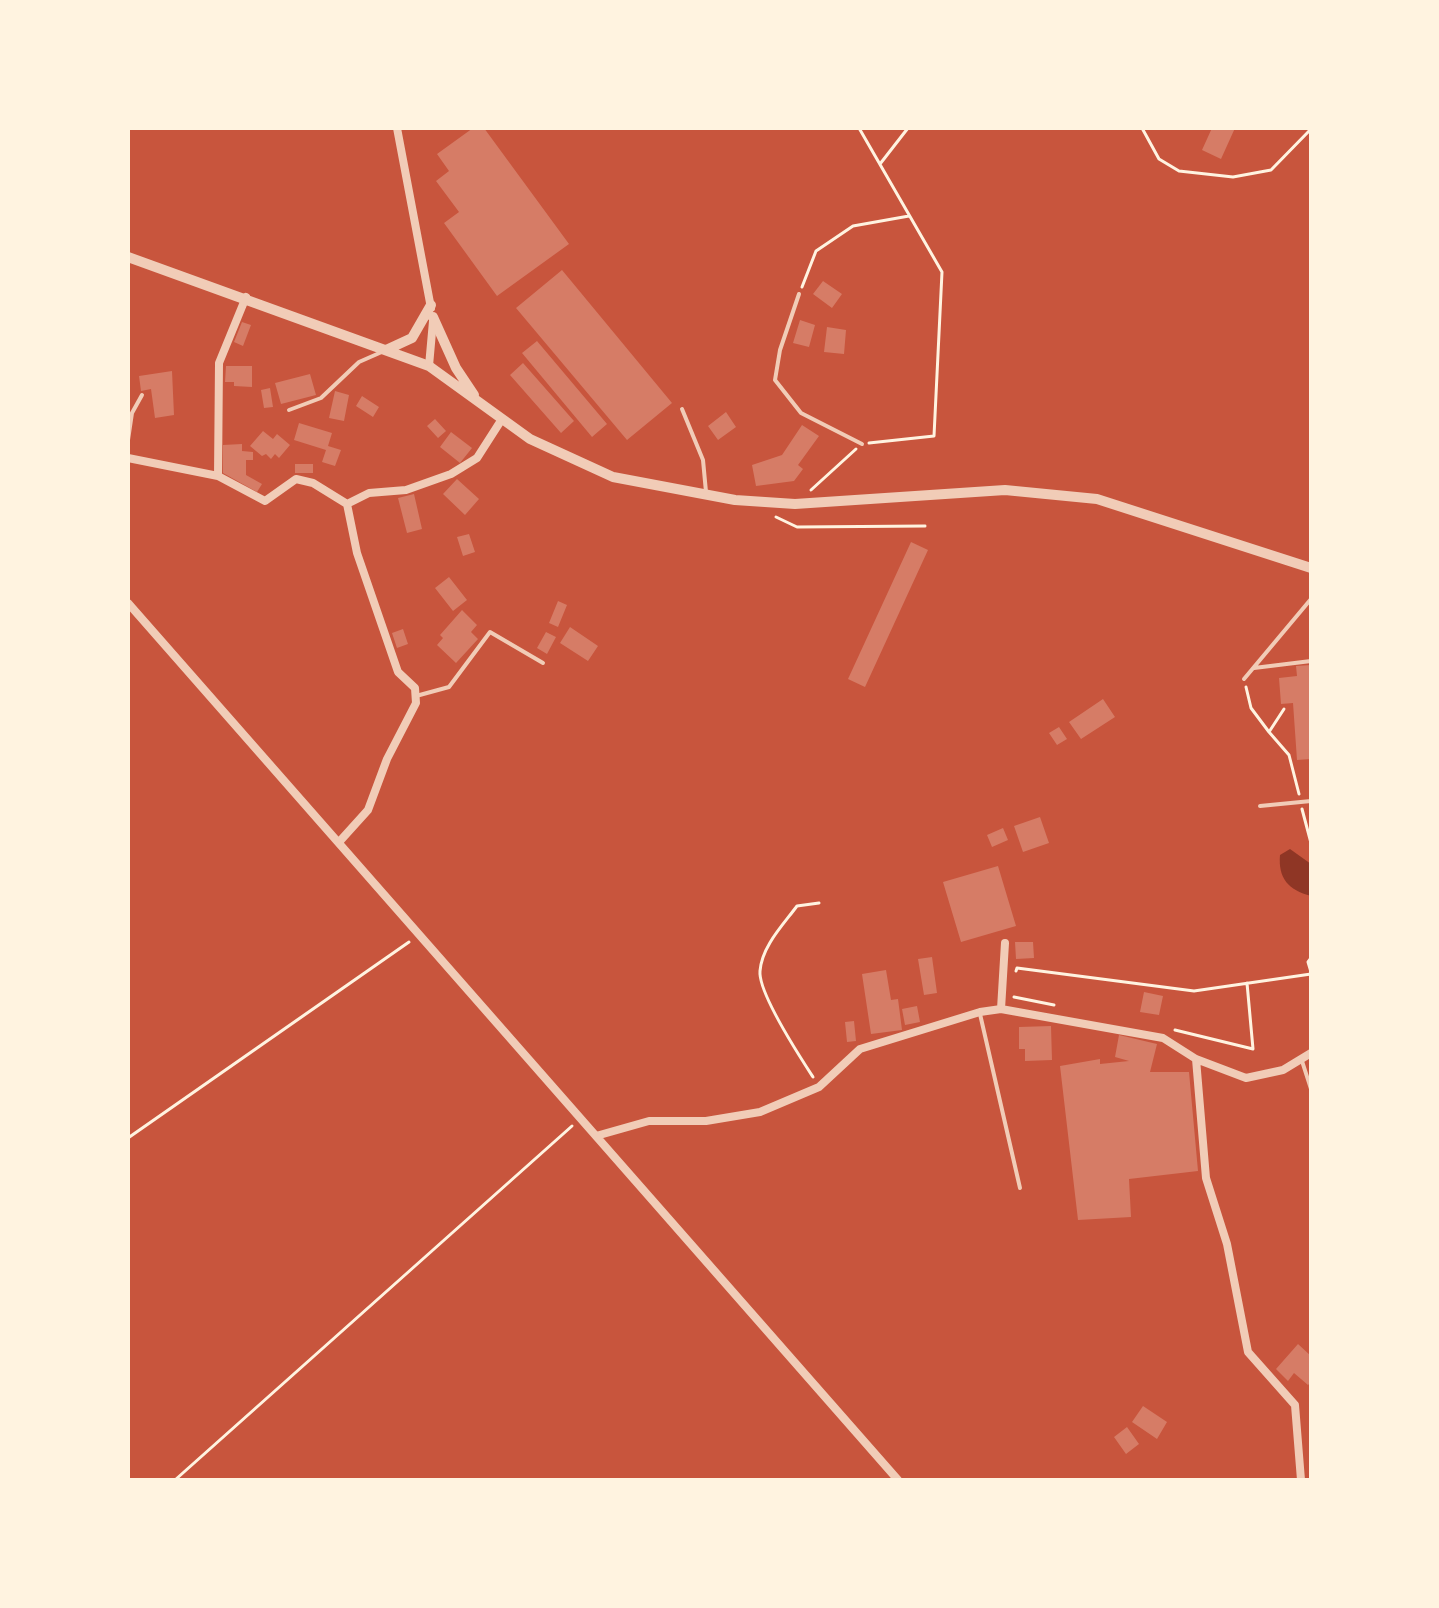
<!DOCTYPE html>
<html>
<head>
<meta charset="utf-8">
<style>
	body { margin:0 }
	#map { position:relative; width:1439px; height:1608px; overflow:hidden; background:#c8553d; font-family:Figtree,sans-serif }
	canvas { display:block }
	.frame { position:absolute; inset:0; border:130px solid #fff3e0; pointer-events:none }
</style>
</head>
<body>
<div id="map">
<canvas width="1439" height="1608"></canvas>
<div class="frame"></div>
</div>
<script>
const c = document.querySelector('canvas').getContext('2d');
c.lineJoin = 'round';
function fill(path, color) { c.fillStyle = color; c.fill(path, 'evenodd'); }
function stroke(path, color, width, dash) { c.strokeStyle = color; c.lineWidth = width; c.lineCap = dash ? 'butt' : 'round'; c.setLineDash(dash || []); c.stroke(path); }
const water = new Path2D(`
	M 1290,849 L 1311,864 L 1311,896 C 1288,890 1278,878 1280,855 Z`);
const building = new Path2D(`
	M 473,128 L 484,128 L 569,244 L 497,296 L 444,223 L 459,212 L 436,181 L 449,171 L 437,154 Z
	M 1212,128 L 1235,128 L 1221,159 L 1202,150 Z
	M 562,270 L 672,403 L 627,440 L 516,308 Z
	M 823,281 L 842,294 L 832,308 L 813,294 Z
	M 800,320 L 815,325 L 809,347 L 793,343 Z
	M 242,322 L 251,325 L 243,346 L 234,342 Z
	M 827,327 L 846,330 L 844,354 L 824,352 Z
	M 537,341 L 607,424 L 592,437 L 522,353 Z
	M 523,363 L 574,421 L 561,433 L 510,375 Z
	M 226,366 L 252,366 L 252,387 L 234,386 L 234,382 L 225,382 Z
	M 172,371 L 174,415 L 155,418 L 151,389 L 141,391 L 139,376 Z
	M 310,374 L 316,395 L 281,404 L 275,383 Z
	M 270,388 L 273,407 L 264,408 L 261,390 Z
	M 335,391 L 349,395 L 344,421 L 329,418 Z
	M 362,396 L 379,407 L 373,417 L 356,406 Z
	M 726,412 L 736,427 L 718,440 L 708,426 Z
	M 435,419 L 446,431 L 438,438 L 427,426 Z
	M 299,423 L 332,433 L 328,446 L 341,450 L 335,466 L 322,462 L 326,450 L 294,440 Z
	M 802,425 L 819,436 L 798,465 L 803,469 L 794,481 L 756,486 L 752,465 L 782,455 Z
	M 263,431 L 273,439 L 277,434 L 290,445 L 279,458 L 275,454 L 271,459 L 266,454 L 262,456 L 250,446 Z
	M 451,432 L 472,448 L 460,463 L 440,447 Z
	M 242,444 L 242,451 L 253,452 L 253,460 L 246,460 L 246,475 L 262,484 L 257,492 L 223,473 L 223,445 Z
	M 295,464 L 313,464 L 313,473 L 295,473 Z
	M 457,479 L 479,499 L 465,515 L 443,494 Z
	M 414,494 L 422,529 L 407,533 L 398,498 Z
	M 469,534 L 475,552 L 463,556 L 457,537 Z
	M 911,542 L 928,550 L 865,687 L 848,679 Z
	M 449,577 L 467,600 L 453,611 L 435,588 Z
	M 558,601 L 567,605 L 558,627 L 549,623 Z
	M 462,610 L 477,625 L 471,632 L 478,639 L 456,663 L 437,645 L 443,638 L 440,635 Z
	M 570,627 L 598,646 L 588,661 L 560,643 Z
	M 403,629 L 408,644 L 397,648 L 392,633 Z
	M 546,632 L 556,637 L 547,654 L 537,648 Z
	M 1311,665 L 1311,759 L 1297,760 L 1293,703 L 1281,704 L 1279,678 L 1297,676 L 1296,666 Z
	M 1103,699 L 1115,717 L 1081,739 L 1069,722 Z
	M 1059,727 L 1067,739 L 1057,745 L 1049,733 Z
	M 1040,817 L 1049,843 L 1023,852 L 1014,826 Z
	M 1003,828 L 1008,840 L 992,847 L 987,835 Z
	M 998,866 L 1016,926 L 961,942 L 943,882 Z
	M 1015,942 L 1033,942 L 1034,958 L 1016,959 Z
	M 932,957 L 937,993 L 924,995 L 918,959 Z
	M 886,970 L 891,1000 L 898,999 L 902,1030 L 871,1034 L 862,974 Z
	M 1144,992 L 1163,996 L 1159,1015 L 1140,1012 Z
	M 917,1006 L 920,1022 L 905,1025 L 902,1009 Z
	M 854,1021 L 856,1041 L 847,1042 L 845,1022 Z
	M 1051,1026 L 1052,1060 L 1025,1061 L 1025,1049 L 1019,1049 L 1019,1027 Z
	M 1119,1035 L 1157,1044 L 1150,1072 L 1189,1072 L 1198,1171 L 1129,1179 L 1131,1217 L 1078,1220 L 1060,1066 L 1100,1059 L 1100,1064 L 1129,1061 L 1115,1057 Z
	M 1298,1344 L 1311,1356 L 1311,1382 L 1308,1385 L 1294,1373 L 1288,1381 L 1276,1369 Z
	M 1143,1406 L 1167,1422 L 1157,1439 L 1132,1422 Z
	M 1127,1427 L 1139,1444 L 1126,1454 L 1114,1437 Z`);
const path = new Path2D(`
	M 859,128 L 942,272 L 934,436 L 869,443
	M 1142,128 L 1159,159 L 1179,171 L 1233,177 L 1271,170 L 1311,129
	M 880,164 L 908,128
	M 802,287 L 816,251 L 853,226 L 909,216
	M 811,490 L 856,449
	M 776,517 L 797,527 L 925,526
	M 1246,687 L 1251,708 L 1269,732
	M 1284,709 L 1269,732 L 1289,755 L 1299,794
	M 1302,809 L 1311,843
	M 1311,958 L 1308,962 L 1311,972
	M 1016,971 L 1017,968 L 1194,991 L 1311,974
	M 1014,997 L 1054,1005
	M 1175,1030 L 1253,1049 L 1247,983
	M 813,1077 C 800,1057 758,993 760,971 C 762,946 783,925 797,906 L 819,903
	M 128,1138 L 409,942
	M 175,1480 L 572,1126`);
const service = new Path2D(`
	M 799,294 L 780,350 L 775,380 L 801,413 L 862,444
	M 682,409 L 703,460 L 706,492
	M 289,410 L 321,398 L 359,362 L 384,351
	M 128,440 L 132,413 L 142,395
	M 1254,668 L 1311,661
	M 1244,679 L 1311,599
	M 416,696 L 449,687 L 490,632 L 543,663
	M 1260,806 L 1311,801
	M 980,1014 L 1020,1188
	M 1302,1061 L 1311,1089`);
const minor = new Path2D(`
	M 397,128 L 431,308
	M 429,366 L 433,321
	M 128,458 L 218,476 L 265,501 L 296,479 L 313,483 L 347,504
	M 218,476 L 219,363 L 246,297
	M 128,603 L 898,1480
	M 340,841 L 368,810 L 387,759 L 416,703 L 415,688 L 398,672 L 357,553 L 347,504 L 369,493 L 406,490 L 451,474 L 477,458 L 502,419
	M 1001,1009 L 1005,943
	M 1196,1059 L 1206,1178 L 1227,1244 L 1248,1352 L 1295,1405 L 1301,1480
	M 596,1136 L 649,1121 L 706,1121 L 760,1112 L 819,1087 L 860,1049 L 980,1012 L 1001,1009 L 1163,1038 L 1196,1059 L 1246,1078 L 1283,1070 L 1311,1053`);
const tertiary = new Path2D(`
	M 128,257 L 429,366 L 530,439 L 613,477 L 735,500 L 795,504 L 1005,490 L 1097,499 L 1311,568
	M 433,317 L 456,368 L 474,395
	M 386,350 L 412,338 L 431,305`);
fill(water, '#8f3625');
fill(building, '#d67c66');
stroke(path, '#fff3e0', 3);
stroke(service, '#f1ccb7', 4);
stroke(minor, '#f1ccb7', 8);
stroke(tertiary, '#f1ccb7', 10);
</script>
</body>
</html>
